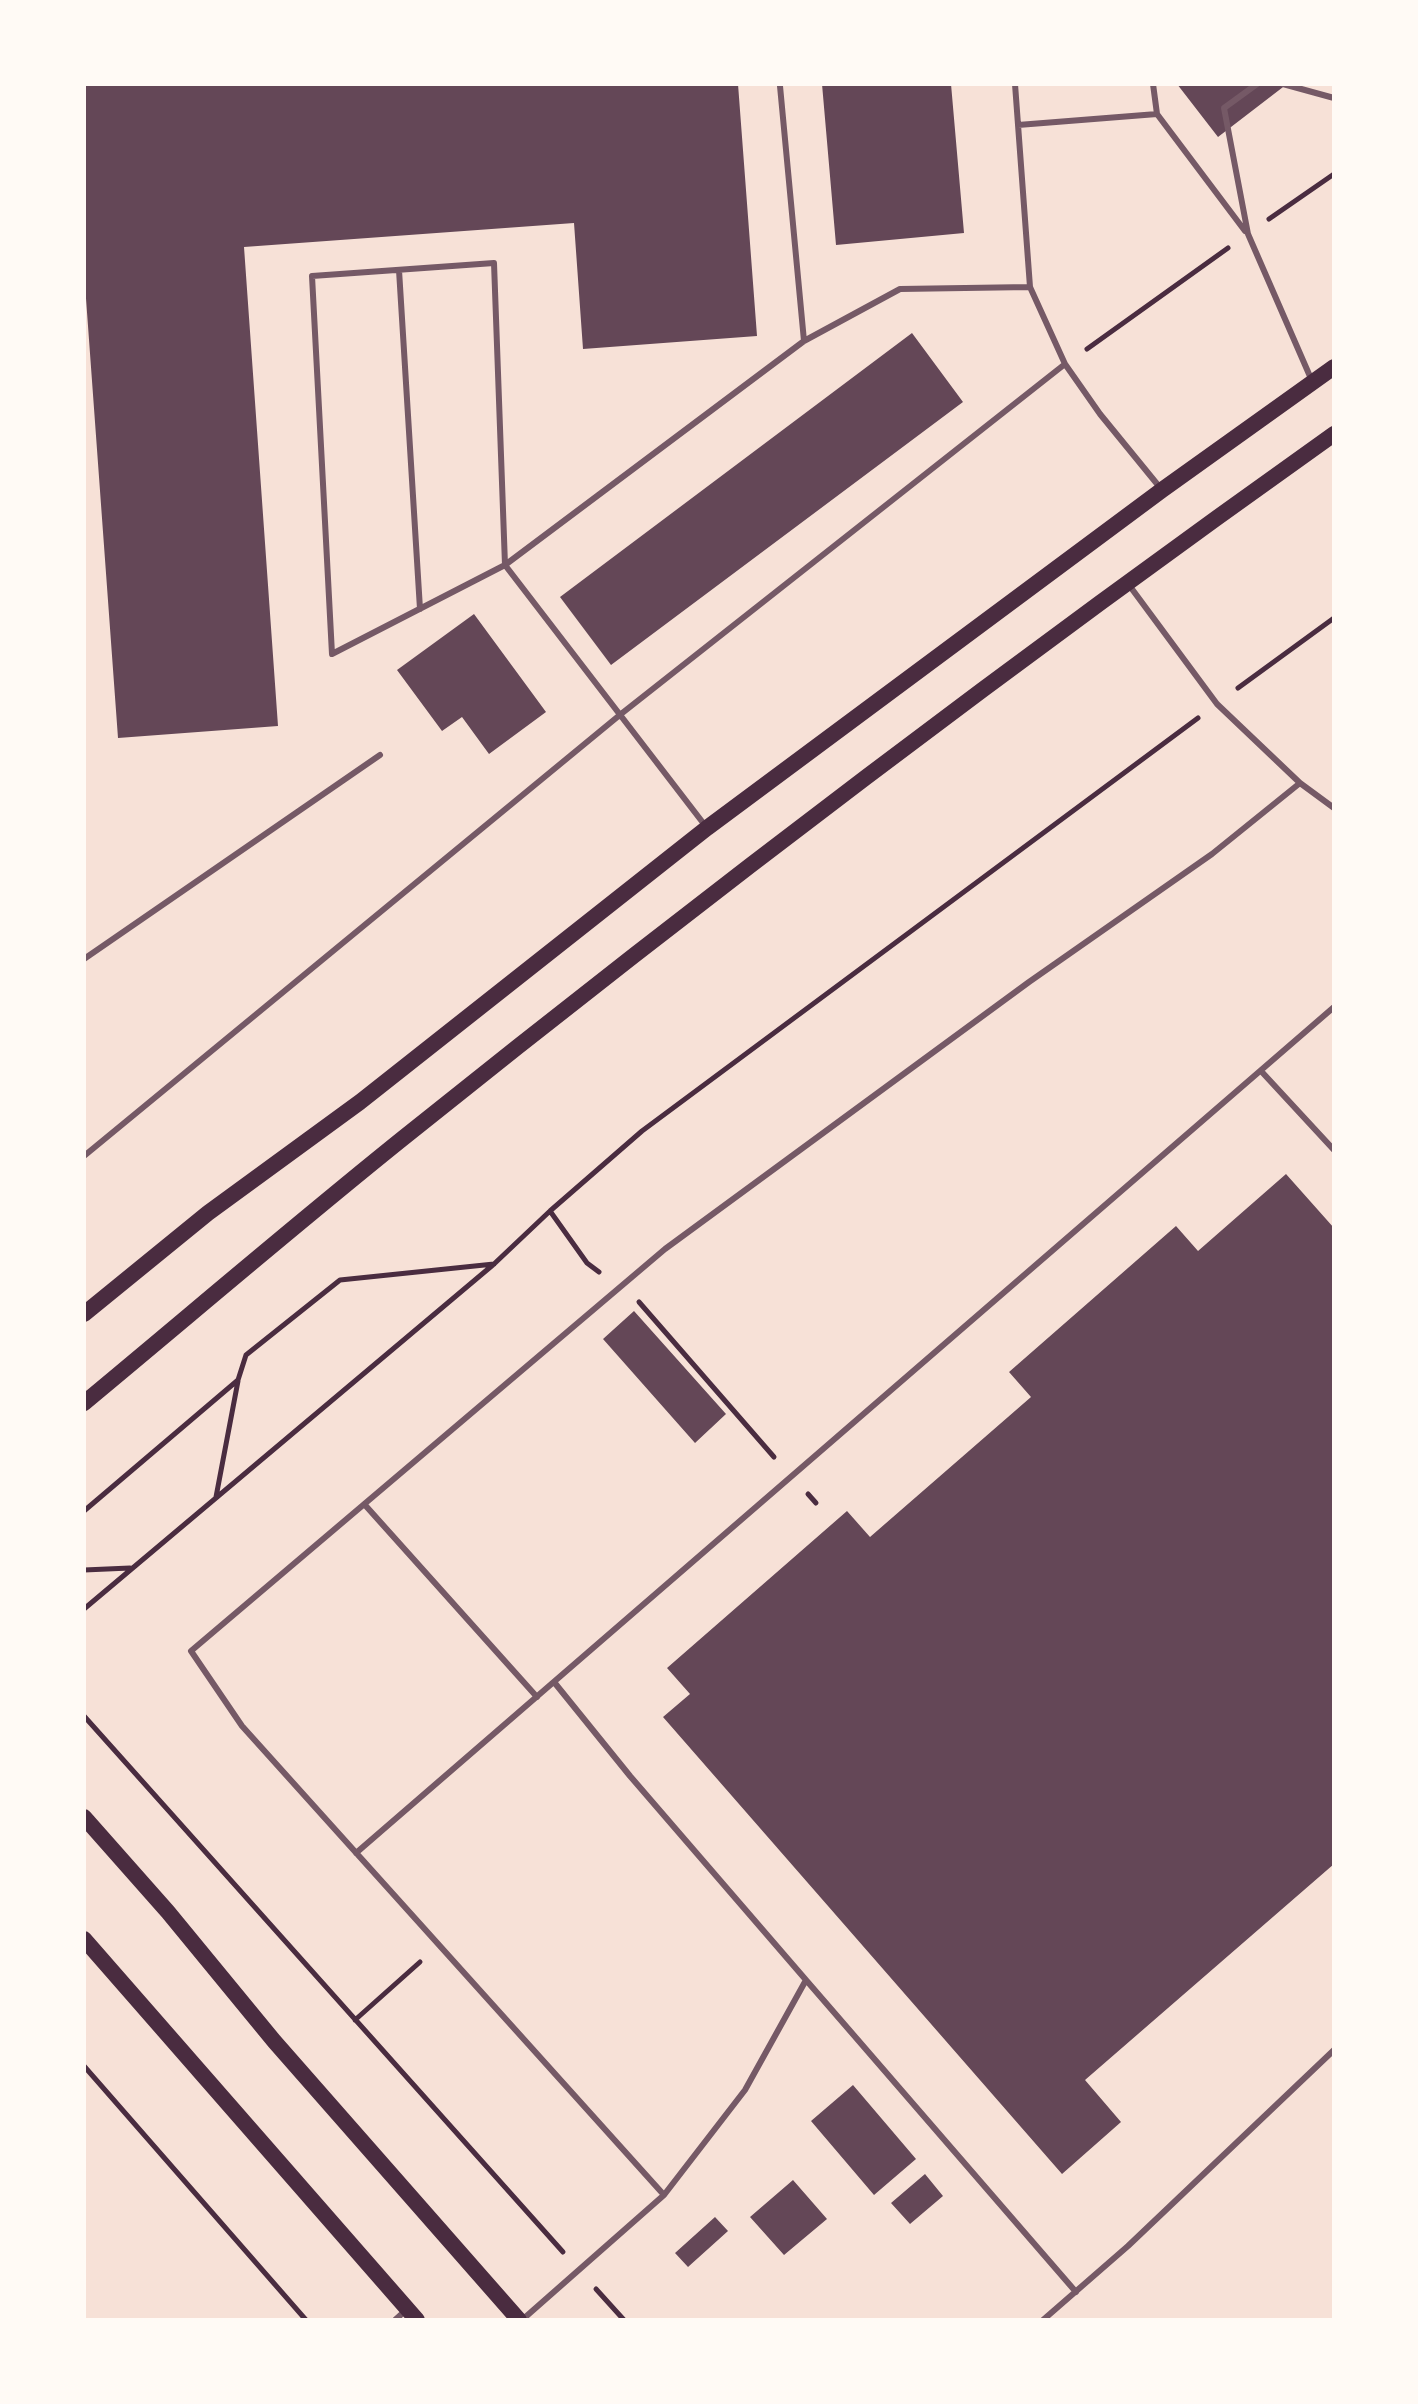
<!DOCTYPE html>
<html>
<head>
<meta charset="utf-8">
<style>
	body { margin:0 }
	#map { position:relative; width:1418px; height:2404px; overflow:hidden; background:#f7e1d7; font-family:Literata,serif }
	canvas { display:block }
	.frame { position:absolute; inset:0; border:86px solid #fffaf5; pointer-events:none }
</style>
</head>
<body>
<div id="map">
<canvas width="1418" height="2404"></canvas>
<div class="frame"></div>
</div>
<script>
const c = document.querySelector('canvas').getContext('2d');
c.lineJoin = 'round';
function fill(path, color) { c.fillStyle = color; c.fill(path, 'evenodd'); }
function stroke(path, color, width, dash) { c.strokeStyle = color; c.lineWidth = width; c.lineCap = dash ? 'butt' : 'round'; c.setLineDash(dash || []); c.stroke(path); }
const building = new Path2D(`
	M 84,84 L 738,84 L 757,336 L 583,349 L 574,223 L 244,247 L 278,726 L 118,738 L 84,271 Z
	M 822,84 L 951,84 L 964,233 L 836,245 Z
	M 1177,84 L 1287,84 L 1218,137 Z
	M 912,333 L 963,402 L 611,665 L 560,597 Z
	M 474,614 L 546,712 L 489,754 L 462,717 L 442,731 L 397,670 Z
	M 1286,1174 L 1334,1228 L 1334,1864 L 1085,2080 L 1121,2122 L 1062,2174 L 663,1717 L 690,1694 L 667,1668 L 847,1511 L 870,1537 L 1031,1397 L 1009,1372 L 1176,1226 L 1198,1251 Z
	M 634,1311 L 726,1414 L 695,1443 L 603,1339 Z
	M 853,2085 L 916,2159 L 874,2195 L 811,2121 Z
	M 925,2174 L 943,2196 L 910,2224 L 891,2203 Z
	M 793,2180 L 827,2219 L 784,2255 L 750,2217 Z
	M 715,2217 L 728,2231 L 688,2267 L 675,2253 Z`);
const path = new Path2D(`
	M 1269,219 L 1334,174
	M 1087,349 L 1228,248
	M 1238,688 L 1334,618
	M 550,1211 L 587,1263 L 599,1272
	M 639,1302 L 774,1457
	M 808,1494 L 816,1503
	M 216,1497 L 238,1381
	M 84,1511 L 238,1380 L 246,1355 L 340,1280 L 494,1264
	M 84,1570 L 130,1568
	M 84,1609 L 494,1264 L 550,1211 L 642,1131 L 1198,718
	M 84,1716 L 563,2252
	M 355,2020 L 420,1962
	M 84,2066 L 306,2320
	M 596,2289 L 624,2320`);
const service = new Path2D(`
	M 1015,84 L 1030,287 L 1065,364 L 1100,414 L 1162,490
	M 1153,84 L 1157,114 L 1245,231
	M 1257,84 L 1224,108 L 1248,234 L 1312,381
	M 1283,84 L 1334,98
	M 780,86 L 804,341
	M 1018,125 L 1157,114
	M 399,270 L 420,609
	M 1129,585 L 1217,704 L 1300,783 L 1334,808
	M 707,828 L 505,565 L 494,263 L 312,276 L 332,654 L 505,565 L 804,341 L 900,289 L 1030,287
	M 84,959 L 380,755
	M 1261,1071 L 1334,1150
	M 84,1156 L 621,714 L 1065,364
	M 365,1505 L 537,1697
	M 356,1853 L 1334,1007
	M 806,1980 L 1076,2292
	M 664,2195 L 242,1726 L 191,1651 L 665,1249 L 1029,982 L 1212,854 L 1300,783
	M 395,2320 L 405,2311
	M 522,2320 L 664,2195 L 745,2090 L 806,1980 L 630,1776 L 554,1682
	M 1043,2320 L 1128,2246 L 1334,2050`);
const secondary = new Path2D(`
	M 84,1314 L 208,1213 L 360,1102 L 707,828 L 1162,490 L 1334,367
	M 84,1403 C 190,1315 295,1225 402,1139 C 706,895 1016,660 1334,434
	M 84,1817 L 168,1912 L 274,2041 L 519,2320
	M 84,1939 L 417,2320`);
fill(building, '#644757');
stroke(path, '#4a2c40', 5);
stroke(service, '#755966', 6);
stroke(secondary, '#4a2c40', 16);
</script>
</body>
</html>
